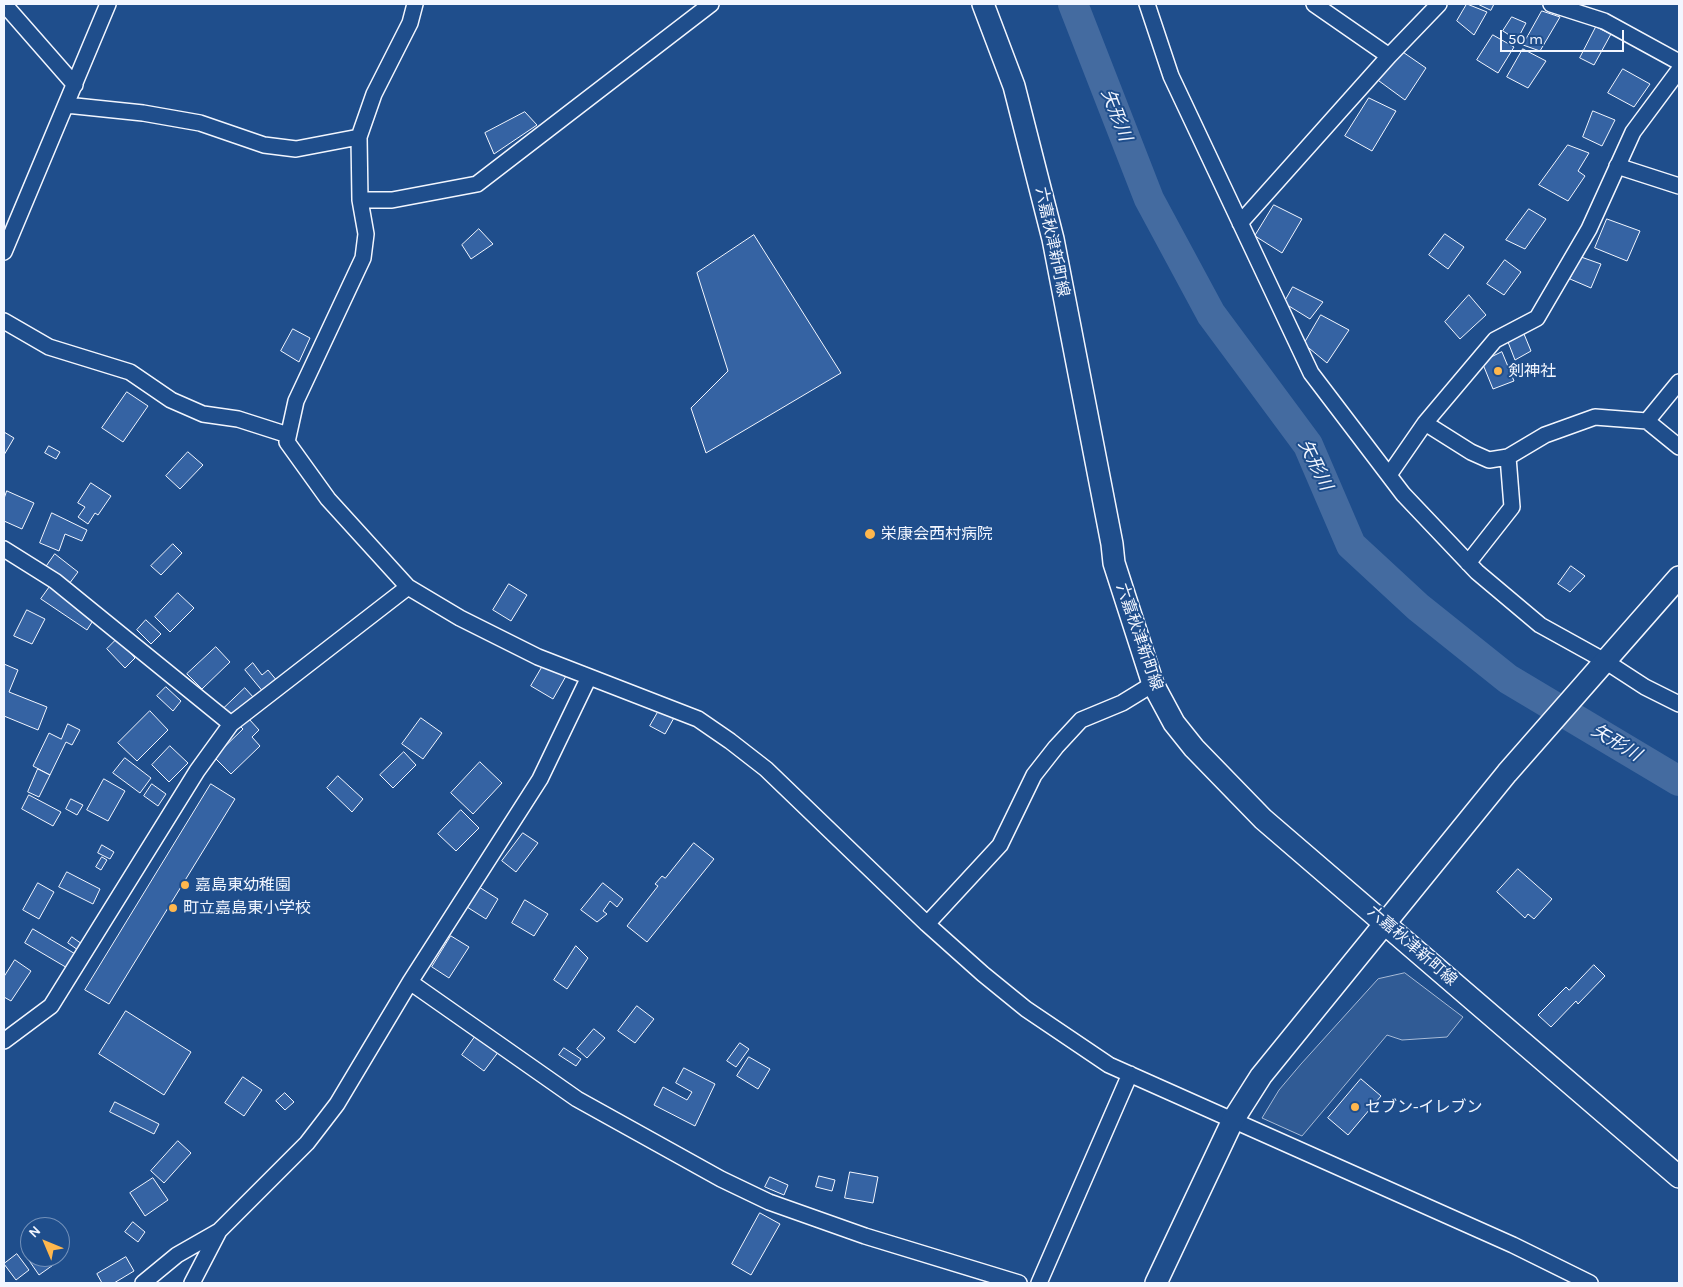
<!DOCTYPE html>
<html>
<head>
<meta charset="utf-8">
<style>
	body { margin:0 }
	#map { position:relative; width:1683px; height:1287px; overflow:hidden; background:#1f4e8c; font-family:Karla,sans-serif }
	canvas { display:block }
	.frame { position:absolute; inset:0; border:5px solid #f2f6ff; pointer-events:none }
	.north { position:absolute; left:20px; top:1217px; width:50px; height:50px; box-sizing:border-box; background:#1f4e8c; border:1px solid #7391ba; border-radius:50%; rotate:315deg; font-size:14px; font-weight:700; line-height:20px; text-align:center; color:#f2f6ff }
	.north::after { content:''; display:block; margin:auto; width:18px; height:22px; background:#ffb74d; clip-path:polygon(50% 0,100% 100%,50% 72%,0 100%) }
	.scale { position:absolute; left:1500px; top:30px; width:124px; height:22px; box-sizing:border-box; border:2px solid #f2f6ff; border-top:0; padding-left:6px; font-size:15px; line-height:18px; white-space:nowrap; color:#f2f6ff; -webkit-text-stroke:4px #1f4e8c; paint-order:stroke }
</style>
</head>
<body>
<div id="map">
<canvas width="1683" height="1287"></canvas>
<div class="frame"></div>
<div class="north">N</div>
<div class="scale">50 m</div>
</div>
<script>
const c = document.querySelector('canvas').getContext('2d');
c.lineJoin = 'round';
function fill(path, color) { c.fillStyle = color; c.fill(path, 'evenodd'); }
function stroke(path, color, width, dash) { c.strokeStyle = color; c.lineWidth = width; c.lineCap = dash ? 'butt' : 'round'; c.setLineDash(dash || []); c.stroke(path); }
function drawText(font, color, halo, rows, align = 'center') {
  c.font = font + ' Karla,"Noto Sans JP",sans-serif'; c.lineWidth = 4; c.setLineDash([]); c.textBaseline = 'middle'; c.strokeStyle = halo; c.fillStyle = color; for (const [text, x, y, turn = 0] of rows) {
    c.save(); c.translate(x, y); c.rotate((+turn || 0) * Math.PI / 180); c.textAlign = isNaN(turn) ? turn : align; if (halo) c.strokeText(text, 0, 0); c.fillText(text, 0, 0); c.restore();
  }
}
const built = new Path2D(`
	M 1405,973 L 1463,1017 L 1447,1037 L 1402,1040 L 1387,1035 L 1302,1136 L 1262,1118 L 1279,1090 L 1301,1064 L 1378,979 Z`);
const river = new Path2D(`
	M 1073,4 L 1149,199 L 1211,314 L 1308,445 L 1351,545 L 1418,607 L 1508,679 L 1679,781`);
const building = new Path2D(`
	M 1467,4 L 1487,12 L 1474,35 L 1457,21 Z
	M 1478,4 L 1494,4 L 1491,10 Z
	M 1542,11 L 1560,17 L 1540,51 L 1523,45 Z
	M 1512,17 L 1526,23 L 1517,40 L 1503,31 Z
	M 1596,27 L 1611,34 L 1594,65 L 1580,58 Z
	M 1493,35 L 1514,47 L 1498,73 L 1477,60 Z
	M 1397,48 L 1426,68 L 1405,100 L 1375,78 Z
	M 1523,49 L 1546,61 L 1528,88 L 1507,77 Z
	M 1623,69 L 1650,84 L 1634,107 L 1608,93 Z
	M 1369,98 L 1396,111 L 1372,151 L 1345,136 Z
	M 1593,111 L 1615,120 L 1602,146 L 1583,137 Z
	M 525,112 L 537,125 L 494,154 L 485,133 Z
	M 1568,145 L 1589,153 L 1578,171 L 1585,176 L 1568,201 L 1539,185 Z
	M 1274,205 L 1302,219 L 1282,253 L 1255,236 Z
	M 1529,209 L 1546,219 L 1525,249 L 1506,240 Z
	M 1607,219 L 1640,231 L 1627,261 L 1595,248 Z
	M 479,229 L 493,244 L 471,259 L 462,245 Z
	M 1445,234 L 1464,247 L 1448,269 L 1429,255 Z
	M 754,235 L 841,373 L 706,453 L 691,408 L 728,371 L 697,273 Z
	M 1581,257 L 1601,264 L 1591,288 L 1570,279 Z
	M 1505,260 L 1521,272 L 1504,295 L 1487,284 Z
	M 1293,287 L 1323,302 L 1310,319 L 1284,303 Z
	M 1469,295 L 1486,315 L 1460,339 L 1445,322 Z
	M 1321,315 L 1349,330 L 1327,363 L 1304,344 Z
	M 293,329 L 310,338 L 299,362 L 281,351 Z
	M 1524,334 L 1531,351 L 1515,360 L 1508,342 Z
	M 1502,352 L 1514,381 L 1493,389 L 1482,362 Z
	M 127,392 L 148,406 L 123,442 L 102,428 Z
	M 4,432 L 14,438 L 4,455 Z
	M 49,446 L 60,452 L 56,459 L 45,453 Z
	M 188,452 L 203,465 L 180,489 L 166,476 Z
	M 91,483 L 111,496 L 98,515 L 95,513 L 88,524 L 78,517 L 85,507 L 78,503 Z
	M 7,491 L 34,503 L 22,529 L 4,521 L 4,499 Z
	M 52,513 L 87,530 L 82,541 L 65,534 L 59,551 L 40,543 Z
	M 173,544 L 182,553 L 161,575 L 151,566 Z
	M 55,554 L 78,572 L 69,584 L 46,567 Z
	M 1571,566 L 1585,576 L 1570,592 L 1558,584 Z
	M 509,584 L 527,595 L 511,621 L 493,610 Z
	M 51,585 L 96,616 L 87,630 L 41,599 Z
	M 178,593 L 194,608 L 170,632 L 155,617 Z
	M 27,610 L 45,619 L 32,644 L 14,636 Z
	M 146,620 L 161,634 L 151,644 L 137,630 Z
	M 117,639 L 135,658 L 125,668 L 107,649 Z
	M 216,647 L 230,662 L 202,689 L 187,674 Z
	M 253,663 L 262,675 L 268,670 L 278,682 L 264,693 L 245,670 Z
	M 4,664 L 18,670 L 9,692 L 47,707 L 38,730 L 4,716 Z
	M 544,664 L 566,676 L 553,699 L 531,686 Z
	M 166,687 L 181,701 L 173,711 L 157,696 Z
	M 245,688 L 254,698 L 231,721 L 221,711 Z
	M 661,707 L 675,716 L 665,734 L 650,726 Z
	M 150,711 L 168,730 L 137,761 L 118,743 Z
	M 421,718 L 442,733 L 423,759 L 402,744 Z
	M 249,719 L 259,730 L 252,737 L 260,746 L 231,774 L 214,757 L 243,729 L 241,727 Z
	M 68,724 L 80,730 L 72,745 L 66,742 L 50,775 L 33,766 L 49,733 L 61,739 Z
	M 170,746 L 188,763 L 169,782 L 152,765 Z
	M 404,752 L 416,765 L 393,788 L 380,775 Z
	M 125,758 L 151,778 L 140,793 L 113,773 Z
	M 480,762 L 502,783 L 473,814 L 451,793 Z
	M 38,769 L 50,775 L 39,797 L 28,792 Z
	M 338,776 L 363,799 L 352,812 L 327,788 Z
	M 104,779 L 125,791 L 108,821 L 87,810 Z
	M 152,784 L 166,794 L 158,806 L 144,796 Z
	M 211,784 L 235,799 L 109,1004 L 85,990 Z
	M 29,795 L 61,812 L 53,826 L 22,809 Z
	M 71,799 L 83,805 L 77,815 L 66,809 Z
	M 461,810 L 479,828 L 456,851 L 438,834 Z
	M 523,833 L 538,843 L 516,872 L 502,861 Z
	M 694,843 L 714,859 L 647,942 L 627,926 L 658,886 L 655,884 L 662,876 L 665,878 Z
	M 102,845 L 114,852 L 110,859 L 98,853 Z
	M 102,857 L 107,860 L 101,870 L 96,867 Z
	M 1518,869 L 1552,899 L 1534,919 L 1528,914 L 1525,918 L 1497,892 Z
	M 67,872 L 100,889 L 93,904 L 59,887 Z
	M 38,883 L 54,892 L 39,919 L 23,910 Z
	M 603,883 L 623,899 L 617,907 L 610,901 L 603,911 L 607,914 L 597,922 L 581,910 Z
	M 479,887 L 498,899 L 486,919 L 467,907 Z
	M 525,900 L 548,914 L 534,936 L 512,923 Z
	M 33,929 L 77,955 L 69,969 L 25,943 Z
	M 451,936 L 469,947 L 449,978 L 432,967 Z
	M 72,937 L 82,944 L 78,950 L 68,943 Z
	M 576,946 L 588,958 L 567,989 L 554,980 Z
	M 15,960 L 31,971 L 11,1001 L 4,997 L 4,977 Z
	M 1594,965 L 1605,976 L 1578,1004 L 1576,1001 L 1551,1027 L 1538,1015 L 1566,987 L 1569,990 Z
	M 637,1006 L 654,1019 L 635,1043 L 618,1031 Z
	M 126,1011 L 191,1052 L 164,1095 L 99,1054 Z
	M 594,1029 L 605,1038 L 587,1058 L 577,1049 Z
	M 477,1034 L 499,1051 L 484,1071 L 462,1055 Z
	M 740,1043 L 749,1049 L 736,1067 L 727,1061 Z
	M 564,1048 L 581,1059 L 576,1066 L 559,1055 Z
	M 749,1057 L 770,1069 L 758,1089 L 737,1076 Z
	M 684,1068 L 715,1084 L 695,1126 L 654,1105 L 663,1087 L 687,1100 L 692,1092 L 676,1083 Z
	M 243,1077 L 262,1090 L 244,1116 L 225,1103 Z
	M 1361,1079 L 1381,1096 L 1348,1135 L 1328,1118 Z
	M 285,1093 L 294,1102 L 285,1110 L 276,1101 Z
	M 115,1102 L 159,1124 L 154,1134 L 110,1112 Z
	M 178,1141 L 191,1153 L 164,1183 L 151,1171 Z
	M 850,1172 L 878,1177 L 873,1203 L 845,1198 Z
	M 819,1176 L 835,1180 L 832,1191 L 816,1187 Z
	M 770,1177 L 788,1185 L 784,1195 L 765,1187 Z
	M 153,1178 L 168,1200 L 145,1216 L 130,1193 Z
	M 760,1213 L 780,1224 L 751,1275 L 732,1264 Z
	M 59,1222 L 67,1233 L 60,1238 L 60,1227 L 52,1227 Z
	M 133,1222 L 145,1232 L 138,1242 L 125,1232 Z
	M 17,1254 L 29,1270 L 16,1280 L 4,1264 Z
	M 60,1254 L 63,1258 L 39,1275 L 28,1259 L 31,1257 L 60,1257 Z
	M 126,1257 L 134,1271 L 114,1283 L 102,1283 L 97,1274 Z`);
const street = new Path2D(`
	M 4,4 L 75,85
	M 415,4 L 410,23 L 374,94 L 359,137 L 360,200 L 366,234 L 363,258 L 296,401 L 287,442 L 328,499 L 408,587 L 460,618 L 538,657 L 698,719 L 730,741 L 766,769 L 927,924 L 983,974 L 1026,1009 L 1109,1065 L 1513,1245 L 1590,1283
	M 1147,4 L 1171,76 L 1311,373 L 1403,494 L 1477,572 L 1540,625 L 1605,661 L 1645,687 L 1679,704
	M 1314,4 L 1389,56
	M 1551,4 L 1604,21 L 1679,62
	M 66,105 L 143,113 L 200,123 L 264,145 L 296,149 L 359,137
	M 1617,166 L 1679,186
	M 360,200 L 392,200 L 477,184 L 711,4
	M 1240,223 L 1389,56 L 1439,4
	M 4,252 L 108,4
	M 4,321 L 49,347 L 130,372 L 171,400 L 203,414 L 238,419 L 288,435
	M 1647,421 L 1679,447
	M 1425,423 L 1471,452 L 1489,460 L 1508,457 L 1545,435 L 1595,417 L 1647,421 L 1679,382
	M 1389,475 L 1425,423 L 1495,340 L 1537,318 L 1589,229 L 1633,132 L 1679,70
	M 4,549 L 55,581 L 231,724
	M 1468,563 L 1512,507 L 1508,457
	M 927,924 L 1000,845 L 1034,775 L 1056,747 L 1081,720 L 1122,703 L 1153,684
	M 410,982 L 577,1099 L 721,1179 L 769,1202 L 865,1236 L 1019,1283
	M 4,1041 L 51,1006 L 197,771 L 231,724 L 408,587
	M 143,1283 L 177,1255 L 219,1231 L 307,1143 L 337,1104 L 410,982 L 540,779 L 589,677
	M 192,1283 L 219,1231
	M 1039,1283 L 1130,1074`);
const secondary = new Path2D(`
	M 983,4 L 1014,86 L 1053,239 L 1112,544 L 1114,563 L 1153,684 L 1174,723 L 1194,748 L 1263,819 L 1679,1177
	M 1156,1283 L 1233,1120 L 1261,1076 L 1507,773 L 1679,577`);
const markers = [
	[1498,371,5,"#ffb74d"],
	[870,534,6,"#ffb74d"],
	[185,885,5,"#ffb74d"],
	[173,908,5,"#ffb74d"],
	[1355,1107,5,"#ffb74d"]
];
const streetNames = [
	["六嘉秋津新町線",1052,242,78],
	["六嘉秋津新町線",1139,637,71],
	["六嘉秋津新町線",1412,946,41]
];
const poiNames = [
	["剣神社",1508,371],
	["栄康会西村病院",881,534],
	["嘉島東幼稚園",195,885],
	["町立嘉島東小学校",183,908],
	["セブン-イレブン",1365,1107]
];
const waterNames = [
	["矢形川",1116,115,69],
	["矢形川",1315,465,64],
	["矢形川",1616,743,31]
];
fill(built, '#305b95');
stroke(built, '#a8bbd7', 1);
stroke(river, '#446ba0', 30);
fill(building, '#3563a3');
stroke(building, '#f2f6ff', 1);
stroke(street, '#f2f6ff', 18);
stroke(secondary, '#f2f6ff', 24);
stroke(street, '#1f4e8c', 15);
stroke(secondary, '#1f4e8c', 21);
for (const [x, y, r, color] of markers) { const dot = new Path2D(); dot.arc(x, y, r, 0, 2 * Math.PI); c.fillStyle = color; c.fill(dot); stroke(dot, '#1f4e8c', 2); }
drawText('16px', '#f2f6ff', '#1f4e8c', streetNames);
drawText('16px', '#f2f6ff', '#1f4e8c', poiNames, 'left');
drawText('italic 18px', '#f2f6ff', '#1f4e8c', waterNames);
</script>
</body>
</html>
